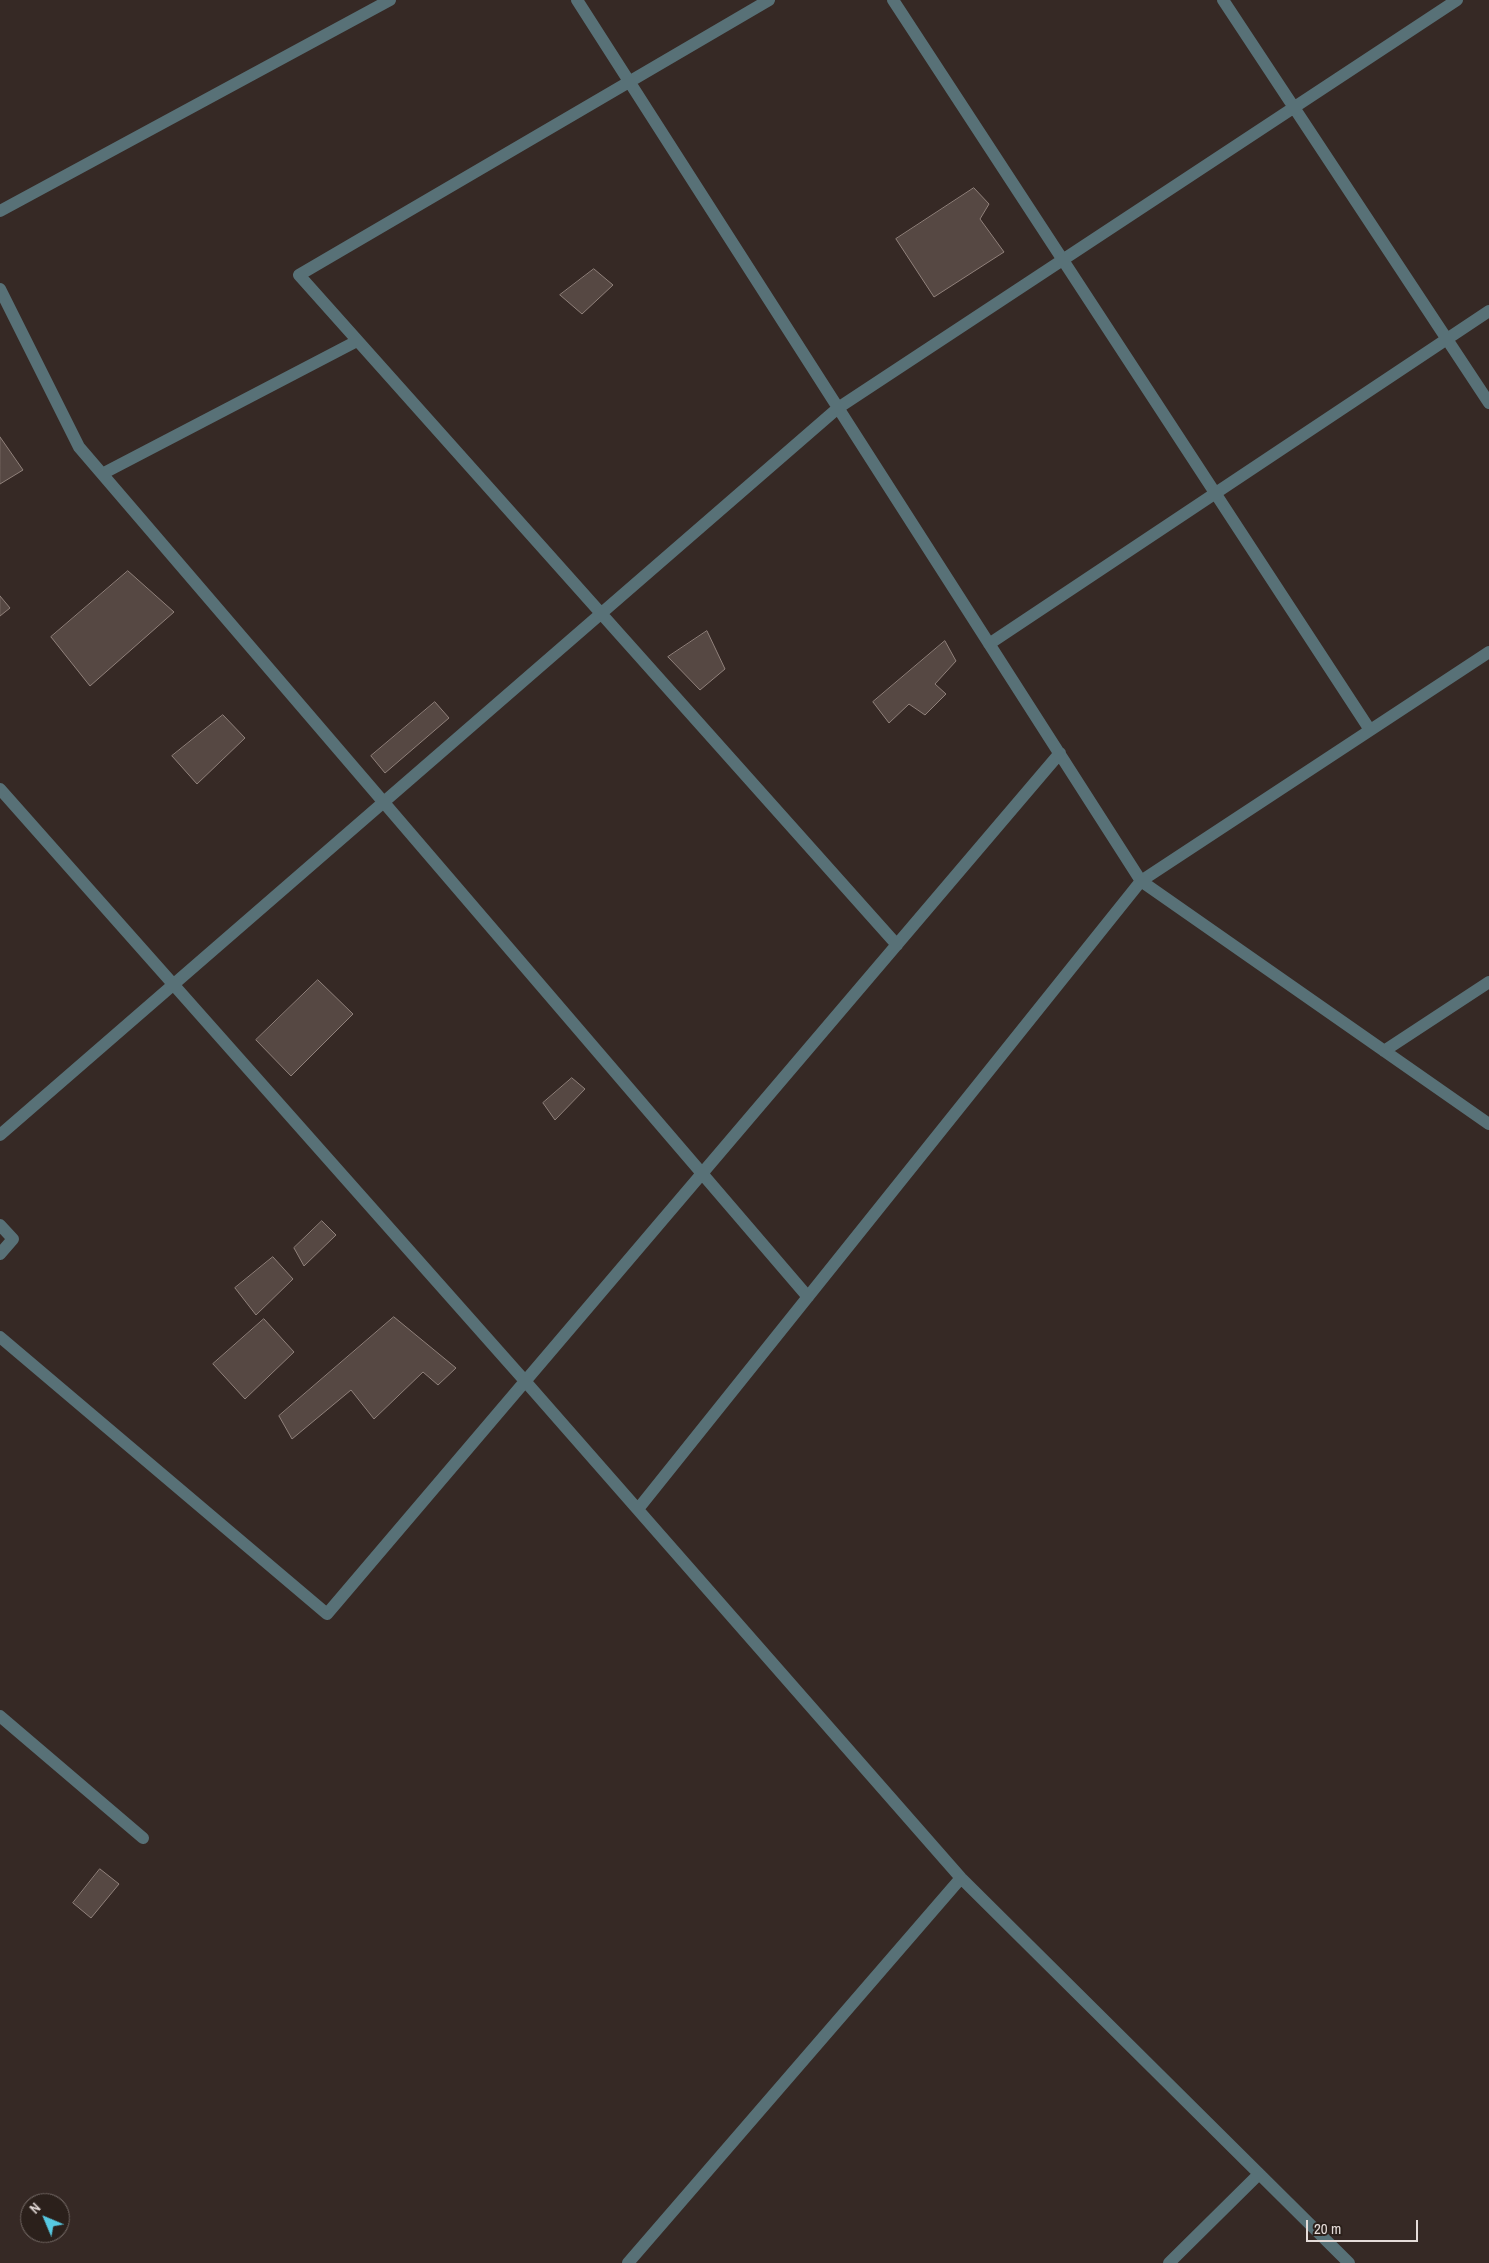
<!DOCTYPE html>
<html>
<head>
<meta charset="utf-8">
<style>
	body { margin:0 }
	#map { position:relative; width:1489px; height:2263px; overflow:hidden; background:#362925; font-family:"Archivo Narrow",sans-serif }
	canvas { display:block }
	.north { position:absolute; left:20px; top:2193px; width:50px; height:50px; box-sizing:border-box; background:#2b201b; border:1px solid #756b67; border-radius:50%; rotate:315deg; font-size:14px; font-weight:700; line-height:20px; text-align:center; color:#e5dcd9 }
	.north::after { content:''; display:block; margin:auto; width:18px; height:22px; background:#57c9e2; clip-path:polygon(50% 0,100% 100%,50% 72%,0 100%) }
	.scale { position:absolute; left:1306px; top:2220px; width:112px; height:22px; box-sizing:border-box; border:2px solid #e5dcd9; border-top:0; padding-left:6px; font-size:15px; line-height:18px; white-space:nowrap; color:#e5dcd9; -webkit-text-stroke:4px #2b201b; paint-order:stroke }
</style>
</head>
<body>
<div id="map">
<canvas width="1489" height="2263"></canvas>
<div class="north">N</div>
<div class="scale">20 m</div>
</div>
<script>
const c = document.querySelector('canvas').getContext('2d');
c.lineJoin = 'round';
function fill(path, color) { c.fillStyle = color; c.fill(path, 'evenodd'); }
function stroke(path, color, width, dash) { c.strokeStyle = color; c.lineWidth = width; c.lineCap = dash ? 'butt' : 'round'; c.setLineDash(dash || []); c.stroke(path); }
const building = new Path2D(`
	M 974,188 L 989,204 L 980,219 L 1004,252 L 934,297 L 896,239 Z
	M 594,269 L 613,285 L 582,314 L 560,295 Z
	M 0,437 L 23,470 L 0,484 Z
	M 128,571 L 174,612 L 90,686 L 51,637 Z
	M 0,596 L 10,608 L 0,616 Z
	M 707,631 L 725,669 L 700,690 L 668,657 Z
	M 945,641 L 956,661 L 935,684 L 946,694 L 925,715 L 909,704 L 889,723 L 873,702 Z
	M 435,702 L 449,718 L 385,773 L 371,756 Z
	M 223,715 L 245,738 L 197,784 L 172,756 Z
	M 318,980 L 353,1014 L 291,1076 L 256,1040 Z
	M 572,1078 L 585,1089 L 555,1120 L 543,1103 Z
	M 322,1221 L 336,1235 L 304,1266 L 294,1248 Z
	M 273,1257 L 293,1279 L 256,1315 L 235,1288 Z
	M 394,1317 L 456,1368 L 438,1385 L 423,1372 L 374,1419 L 351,1390 L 292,1439 L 279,1416 Z
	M 264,1319 L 294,1352 L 245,1399 L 213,1364 Z
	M 100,1869 L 119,1884 L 91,1918 L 73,1903 Z`);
const minor = new Path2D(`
	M 577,0 L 1141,881 L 1489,1124
	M 769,0 L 299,275 L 897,945
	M 893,0 L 1370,730
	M 1223,0 L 1489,403
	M 0,211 L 390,0
	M 0,289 L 79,447 L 808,1297
	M 102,474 L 357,341
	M 989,644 L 1489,311
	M 0,789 L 525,1381 L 961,1878 L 1349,2263
	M 1384,1051 L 1489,982
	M 0,1135 L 838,408 L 1457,0
	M 0,1225 L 13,1239 L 0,1254
	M 0,1337 L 327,1614 L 1060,753
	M 638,1509 L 1141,881 L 1489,652
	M 0,1716 L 143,1838
	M 628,2263 L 961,1878
	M 1169,2263 L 1259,2174`);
fill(building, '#564843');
stroke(building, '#90817b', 1);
stroke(minor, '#587177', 12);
</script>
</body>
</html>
